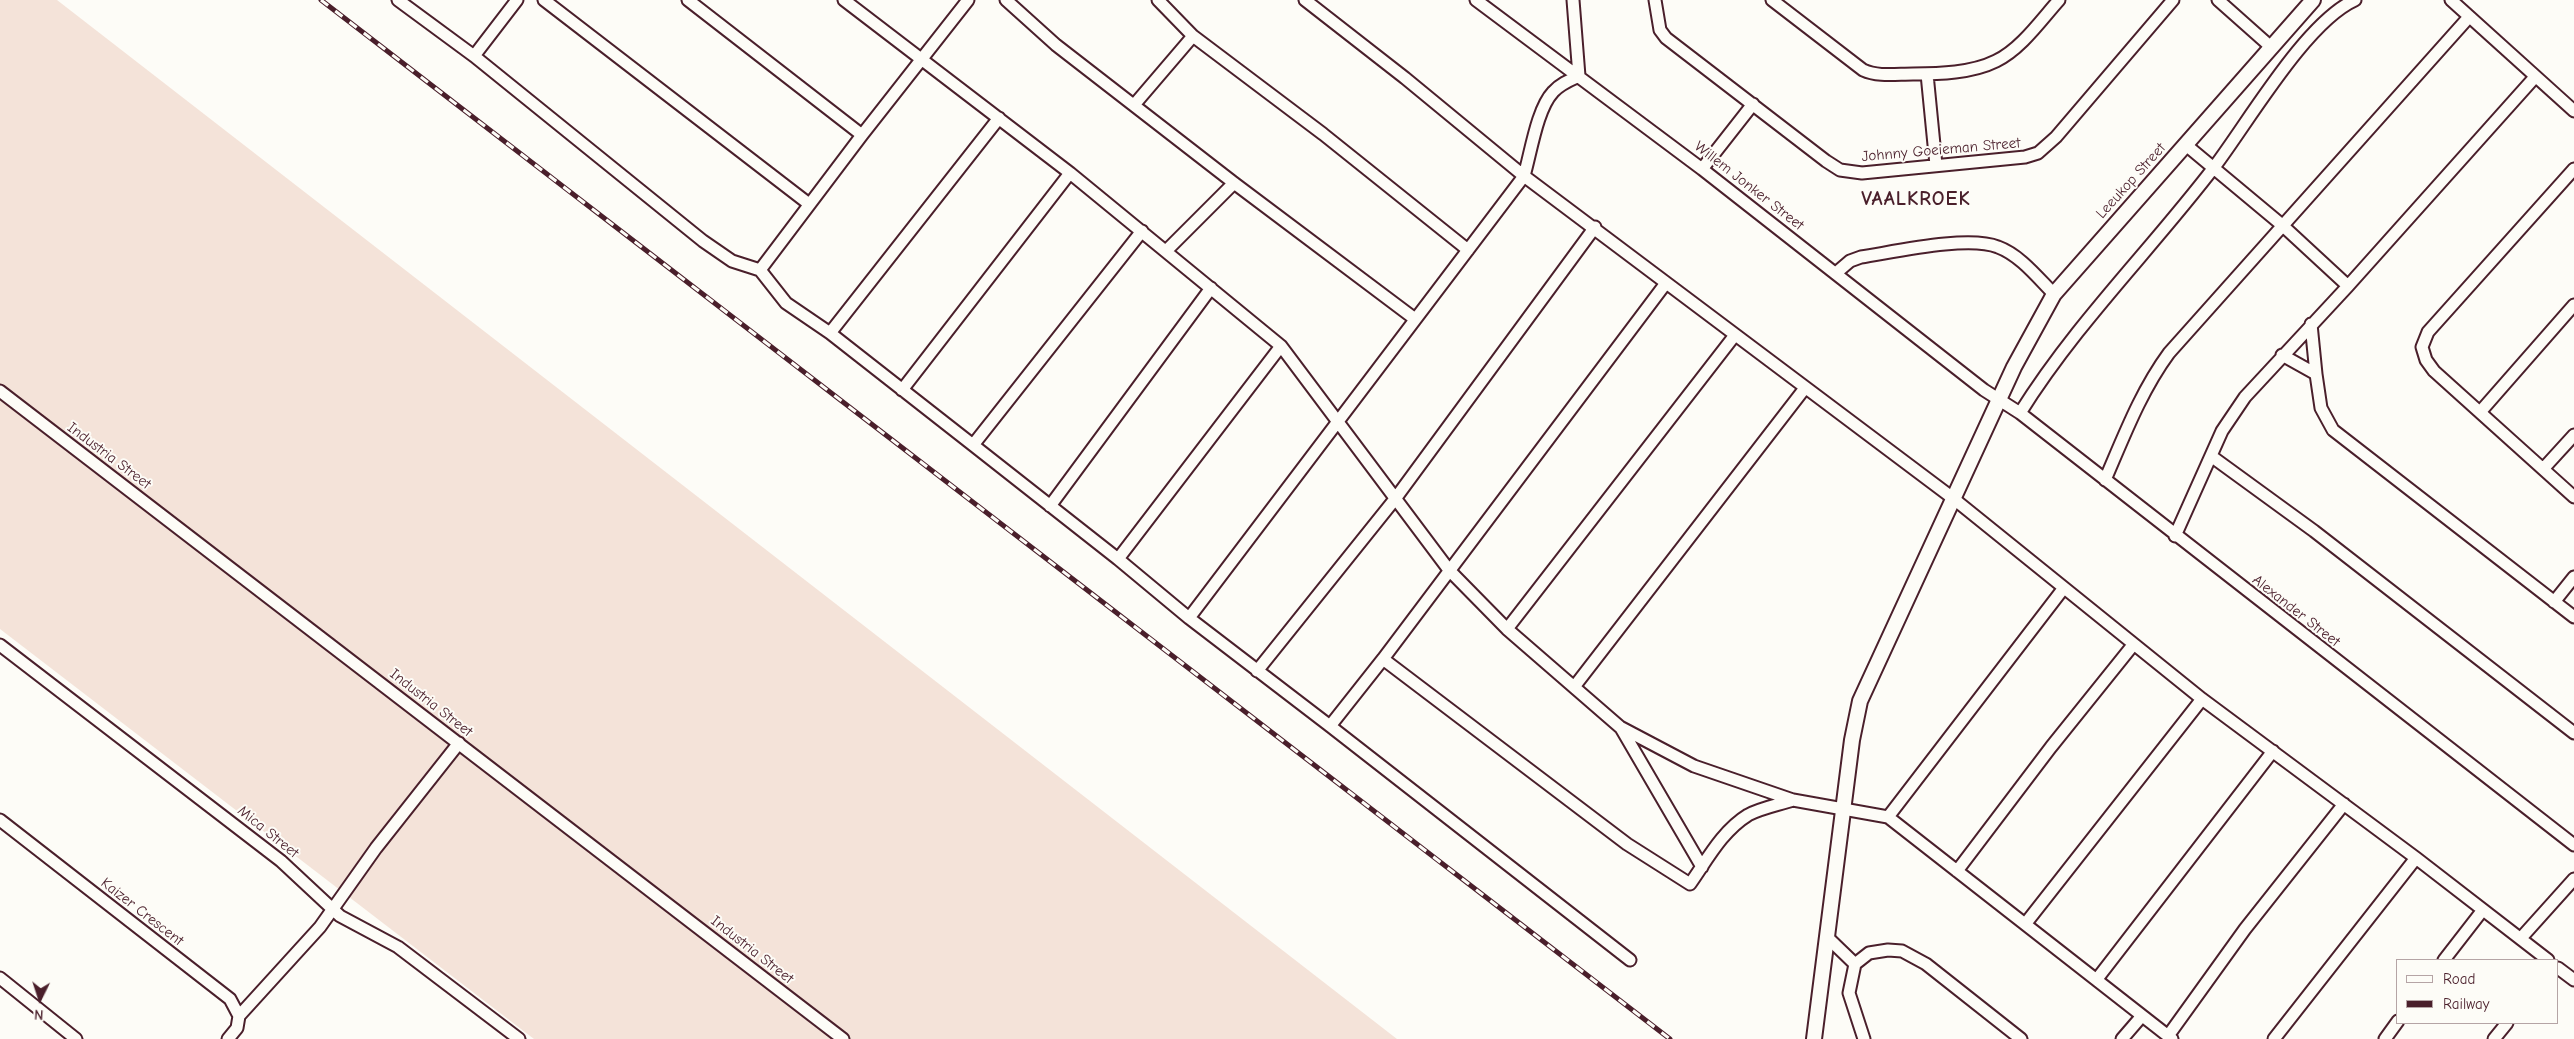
<!DOCTYPE html>
<html>
<head>
<meta charset="utf-8">
<style>
	body { margin:0 }
	#map { position:relative; width:2574px; height:1039px; overflow:hidden; background:#fdfcf7; font-family:"Comic Neue",sans-serif }
	canvas { display:block }
	.legend { position:absolute; left:2396px; top:959px; width:162px; height:65px; box-sizing:border-box; background:#fdfcf7; border:1px solid #b5a4a5; margin:0; padding:6px 9px; list-style:none; font-size:15px; color:#4a1f2b }
	.legend li { display:flex; align-items:center; gap:10px; height:25px }
	.legend b { width:25px; border:1px solid #b5a4a5 }
	.north { position:absolute; left:15px; top:974px; width:50px; height:50px; -webkit-text-stroke:4px #fdfcf7; paint-order:stroke; rotate:184deg; font-size:14px; font-weight:700; line-height:20px; text-align:center; color:#4a1f2b }
	.north::after { content:''; display:block; margin:auto; width:18px; height:22px; background:#4a1f2b; clip-path:polygon(50% 0,100% 100%,50% 72%,0 100%) }
</style>
</head>
<body>
<div id="map">
<canvas width="2574" height="1039"></canvas>
<ul class="legend">
<li><b style="height:6px;background:#fdfcf7"></b>Road</li>
<li><b style="height:6px;background:#4a1f2b"></b>Railway</li>
</ul>
<div class="north">N</div>
</div>
<script>
const c = document.querySelector('canvas').getContext('2d');
c.lineJoin = 'round';
function fill(path, color) { c.fillStyle = color; c.fill(path, 'evenodd'); }
function stroke(path, color, width, dash) { c.strokeStyle = color; c.lineWidth = width; c.lineCap = dash ? 'butt' : 'round'; c.setLineDash(dash || []); c.stroke(path); }
function drawText(font, color, halo, rows, align = 'center') {
  c.font = font + ' "Comic Neue",sans-serif'; c.lineWidth = 4; c.setLineDash([]); c.textBaseline = 'middle'; c.strokeStyle = halo; c.fillStyle = color; for (const [text, x, y, turn = 0] of rows) {
    c.save(); c.translate(x, y); c.rotate((+turn || 0) * Math.PI / 180); c.textAlign = isNaN(turn) ? turn : align; if (halo) c.strokeText(text, 0, 0); c.fillText(text, 0, 0); c.restore();
  }
}
const built = new Path2D(`
	M 0,0 L 57,0 L 1397,1039 L 534,1039 L 0,629 Z`);
const minor = new Path2D(`
	M 398,0 L 474,56 L 703,241 L 732,261 L 760,270 L 786,303 L 830,333 L 973,445 L 1118,559 L 1189,618
	M 544,0 L 809,204
	M 688,0 L 862,135
	M 844,0 L 1070,173 L 1281,346 L 1449,570 L 1507,629 L 1620,727 L 1694,766 L 1793,800 L 1888,817 L 2172,1039
	M 1006,0 L 1056,45 L 1234,183 L 1415,319
	M 1158,0 L 1193,36
	M 1305,0 L 1405,78 L 1524,176 L 1954,499 L 2202,699 L 2416,858 L 2548,960
	M 1476,0 L 1702,169 L 1984,390 L 2020,413 L 2574,845
	M 1573,0 L 1579,76 C 1570,80 1560,84 1553,92 C 1537,109 1531,152 1524,176 L 1189,618 L 1330,726 L 1630,960
	M 1655,0 L 1660,30 L 1666,38 L 1826,161 L 1840,170 L 1862,173 L 2025,157 L 2038,153 L 2056,137 L 2173,0
	M 1772,0 L 1863,70 C 1878,77 1896,74 1913,74 C 1939,74 1972,73 1996,61 C 2021,49 2041,20 2059,0
	M 2218,0 L 2271,47
	M 2451,0 L 2574,111
	M 474,56 L 517,0
	M 1927,74 L 1936,165
	M 1134,105 L 1193,36 L 1323,134 L 1468,250
	M 2186,145 L 2282,225 L 2348,286
	M 1702,169 L 1753,104
	M 2574,169 L 2428,332 L 2422,347 L 2426,360 L 2434,371 L 2574,497
	M 1166,251 L 1234,183
	M 760,270 L 862,135 L 968,0
	M 1836,273 L 1850,261 L 1861,257 C 1894,252 1968,235 1998,247 C 2020,255 2038,278 2054,294
	M 830,333 L 999,118
	M 2282,355 L 2316,374 L 2311,324
	M 2316,374 L 2321,408 L 2333,430 L 2574,617
	M 902,390 L 1070,173
	M 0,391 L 843,1039
	M 2481,411 L 2574,305
	M 2020,413 C 2077,322 2150,251 2215,166 C 2249,121 2306,22 2355,0
	M 973,445 L 1142,231
	M 2211,456 L 2314,531 L 2574,733
	M 2543,469 L 2574,435
	M 2105,480 C 2124,436 2141,391 2169,353 L 2469,17
	M 1050,506 L 1211,288
	M 2175,536 L 2222,431 L 2245,397 L 2348,286 L 2535,77
	M 1118,559 L 1281,346
	M 2554,602 L 2574,577
	M 1507,629 L 1735,335
	M 0,645 L 281,861 L 340,916 L 398,947 L 519,1039
	M 1383,659 L 1627,844 L 1690,884 C 1707,860 1722,831 1748,815 C 1761,808 1778,805 1793,800
	M 1257,671 L 1395,499 L 1595,227
	M 1574,687 L 1805,388
	M 1330,726 L 1383,659 L 1666,283
	M 1621,728 L 1702,867
	M 1888,817 L 2063,589
	M 0,820 L 230,999 L 239,1016 L 237,1028 L 228,1039
	M 1957,871 L 2051,747 L 2133,645
	M 2026,923 L 2202,699
	M 1827,937 L 1855,964 L 1849,993 L 1864,1039
	M 2521,938 L 2574,879
	M 2444,960 L 2482,911
	M 1855,964 L 1869,953 L 1888,950 L 1902,951 L 1926,964 L 2021,1039
	M 2558,968 L 2574,980
	M 0,978 L 76,1039
	M 2097,979 L 2273,751
	M 239,1016 L 320,927 L 376,848 L 459,743
	M 2168,1036 L 2245,929 L 2344,804
	M 2122,1039 L 2141,1017
	M 2274,1039 L 2416,858
	M 2385,1039 L 2398,1021
	M 2494,1039 L 2507,1023`);
const tertiary = new Path2D(`
	M 1814,1039 L 1852,740 L 1860,701 L 2014,367 L 2054,294 L 2313,0`);
const rail = new Path2D(`
	M 321,0 L 1670,1039`);
const streetNames = [
	["Johnny Goeieman Street",1941,150,-5],
	["Leeukop Street",2131,181,-48],
	["Willem Jonker Street",1749,186,38],
	["Industria Street",109,456,37],
	["Alexander Street",2296,611,38],
	["Industria Street",431,703,38],
	["Mica Street",268,832,39],
	["Kaizer Crescent",142,912,38],
	["Industria Street",752,950,38]
];
const districtNames = [
	["VAALKROEK",1916,199]
];
fill(built, '#f4e3d9');
stroke(minor, '#4a1f2b', 15);
stroke(tertiary, '#4a1f2b', 18);
stroke(minor, '#fdfcf7', 11);
stroke(tertiary, '#fdfcf7', 14);
stroke(rail, '#4a1f2b', 5);
stroke(rail, '#fdfcf7', 3, [9]);
drawText('15px', '#4a1f2b', '#fdfcf7', streetNames);
c.letterSpacing = '1px';
drawText('bold 20px', '#4a1f2b', '#fdfcf7', districtNames);
c.letterSpacing = '0px';
</script>
</body>
</html>
